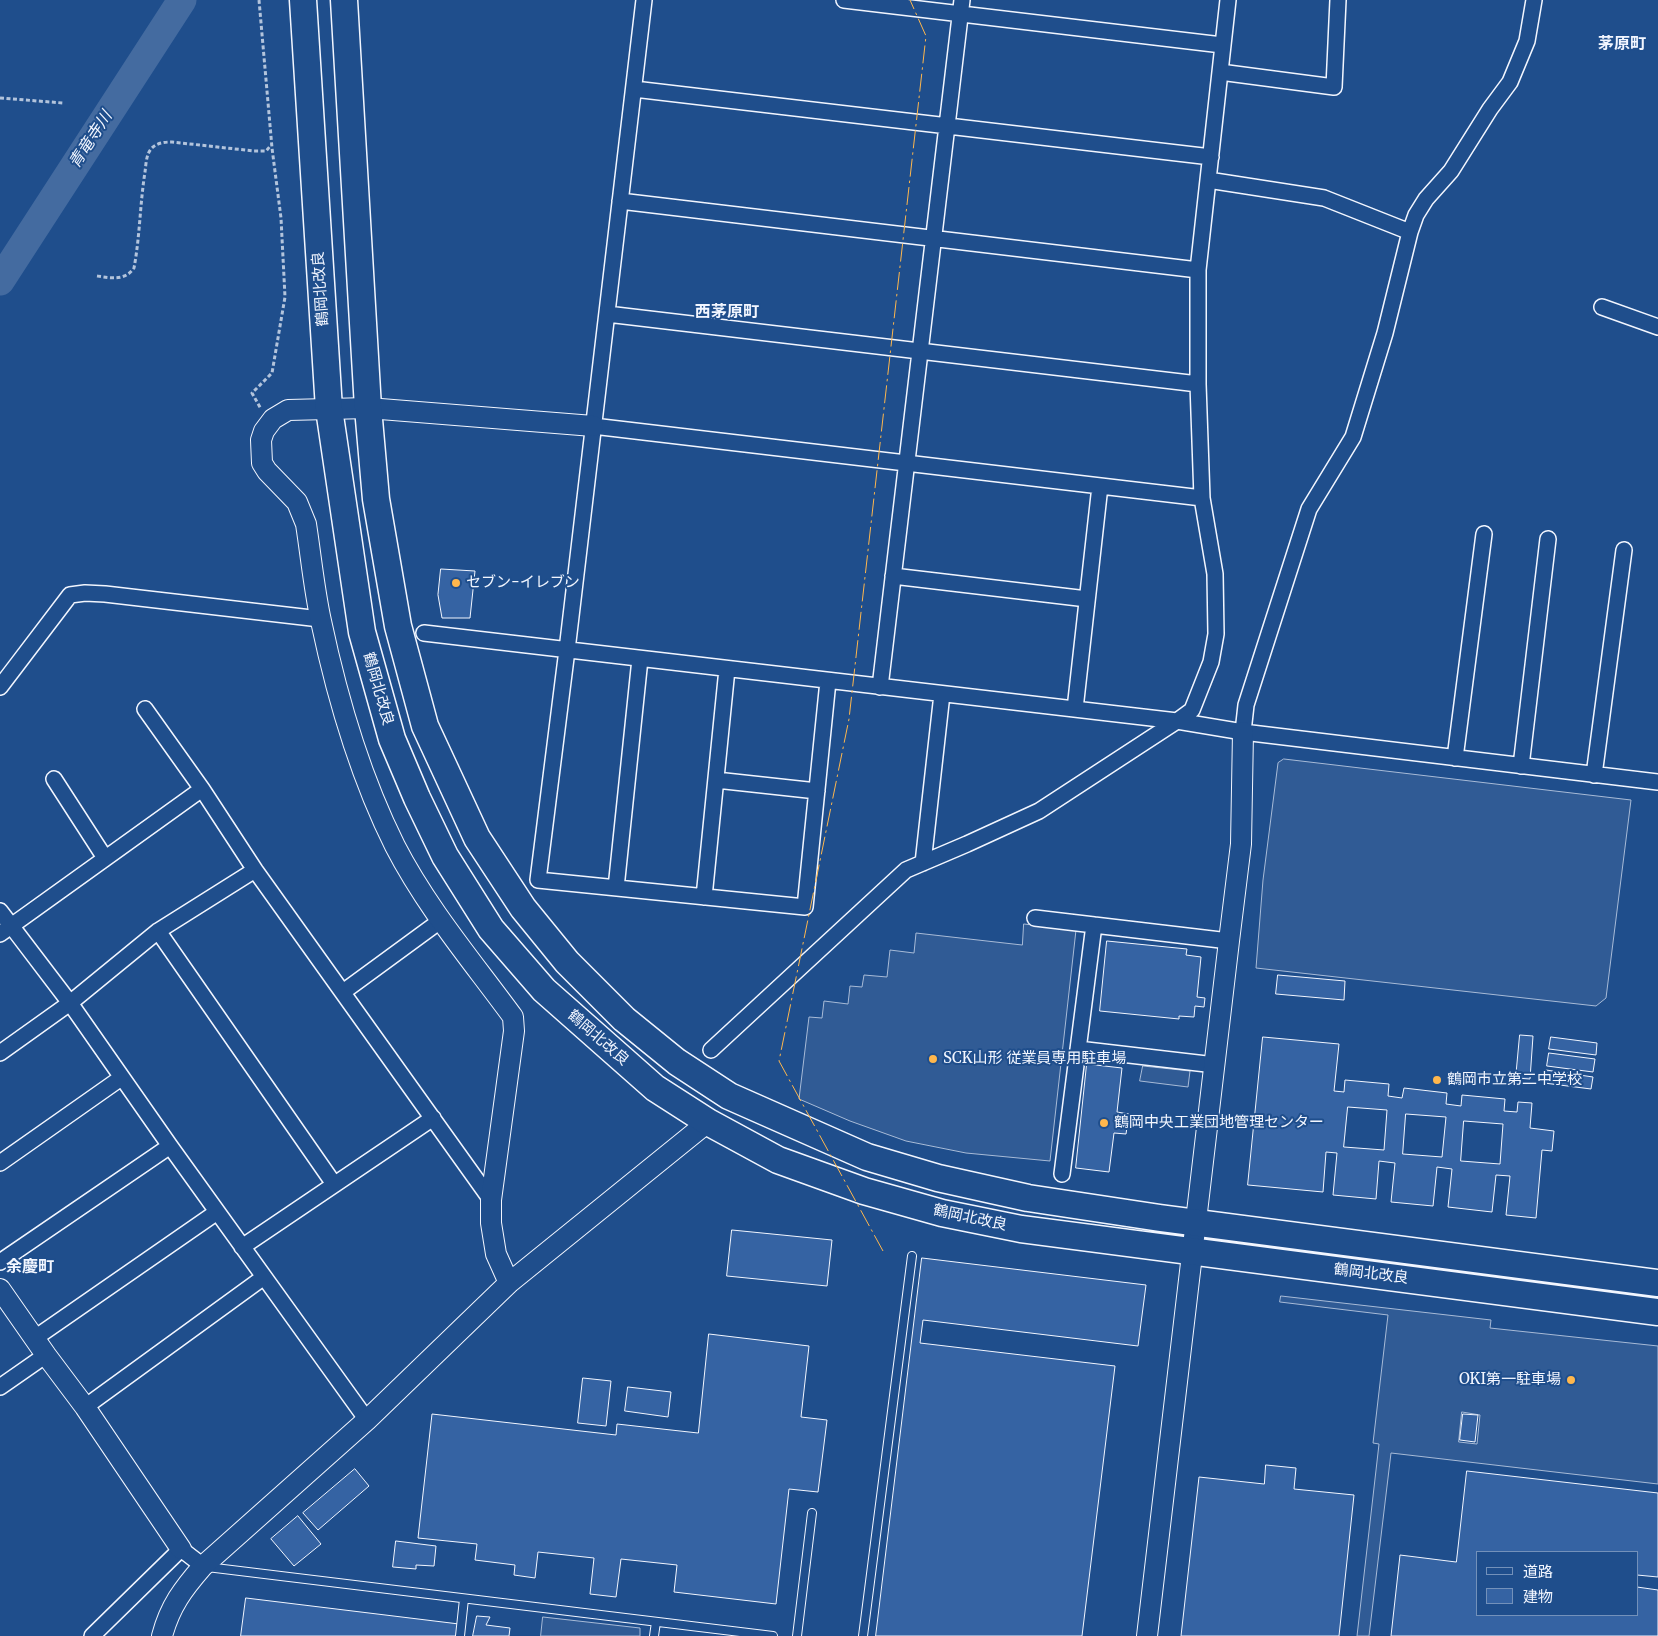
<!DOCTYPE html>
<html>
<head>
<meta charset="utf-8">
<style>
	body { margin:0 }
	#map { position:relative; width:1658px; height:1636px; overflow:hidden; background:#1f4e8c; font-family:Merriweather,"Noto Sans JP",serif }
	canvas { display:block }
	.legend { position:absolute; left:1476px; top:1551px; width:162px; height:65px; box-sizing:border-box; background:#1f4e8c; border:1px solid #7391ba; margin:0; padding:6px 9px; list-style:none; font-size:15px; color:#f2f6ff }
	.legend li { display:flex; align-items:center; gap:10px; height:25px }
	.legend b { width:25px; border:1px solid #7391ba }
</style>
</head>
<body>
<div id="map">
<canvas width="1658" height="1636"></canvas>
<ul class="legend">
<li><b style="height:6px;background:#1f4e8c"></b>道路</li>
<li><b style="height:14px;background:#3563a3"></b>建物</li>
</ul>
</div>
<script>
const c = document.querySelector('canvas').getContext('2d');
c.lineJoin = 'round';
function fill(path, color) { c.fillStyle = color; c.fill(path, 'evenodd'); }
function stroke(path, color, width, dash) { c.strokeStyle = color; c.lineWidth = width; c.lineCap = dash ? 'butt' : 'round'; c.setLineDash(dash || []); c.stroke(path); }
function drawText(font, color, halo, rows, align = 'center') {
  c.font = font + ' Merriweather,"Noto Sans JP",serif'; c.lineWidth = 4; c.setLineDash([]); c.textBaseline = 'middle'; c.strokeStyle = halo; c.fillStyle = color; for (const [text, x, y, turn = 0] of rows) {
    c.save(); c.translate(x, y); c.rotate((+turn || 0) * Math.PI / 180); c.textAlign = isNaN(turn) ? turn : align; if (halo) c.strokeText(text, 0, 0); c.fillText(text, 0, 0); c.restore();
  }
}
const built = new Path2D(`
	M 1284,759 L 1631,800 L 1606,998 L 1596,1006 L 1256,968 L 1263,880 L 1278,763 Z
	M 1024,924 L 1076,930 L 1050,1161 L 966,1153 L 906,1141 L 850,1121 L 799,1099 L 809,1017 L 822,1018 L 824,1001 L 848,1004 L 850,986 L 862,987 L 864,975 L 887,977 L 890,950 L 914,953 L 916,933 L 1022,945 Z
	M 1143,1066 L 1190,1071 L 1188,1087 L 1140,1081 Z
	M 1281,1296 L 1491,1320 L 1490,1328 L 1658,1346 L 1658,1484 L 1391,1453 L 1369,1636 L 1357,1636 L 1379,1444 L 1373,1443 L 1388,1315 L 1280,1302 ZM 1462,1412 L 1480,1415 L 1477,1444 L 1459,1442 Z
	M 543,1617 L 640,1628 L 640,1636 L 541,1636 Z`);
const river = new Path2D(`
	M 0,281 L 182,0`);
const building = new Path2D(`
	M 441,569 L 475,571 L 470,618 L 442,618 L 438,595 Z
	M 1107,941 L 1187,949 L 1186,955 L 1201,957 L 1197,997 L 1205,998 L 1204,1007 L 1195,1006 L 1194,1017 L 1179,1016 L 1179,1019 L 1100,1011 Z
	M 1278,975 L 1345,981 L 1344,1000 L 1276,994 Z
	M 1520,1035 L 1533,1036 L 1530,1079 L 1516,1078 Z
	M 1263,1037 L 1339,1044 L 1334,1091 L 1344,1092 L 1345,1080 L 1389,1084 L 1388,1096 L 1402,1098 L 1404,1088 L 1447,1093 L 1446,1104 L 1461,1106 L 1462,1095 L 1505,1099 L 1504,1111 L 1517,1112 L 1518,1102 L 1532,1103 L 1530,1128 L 1554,1131 L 1552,1151 L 1542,1150 L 1536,1218 L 1506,1215 L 1510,1176 L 1496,1175 L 1492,1212 L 1448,1207 L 1452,1169 L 1437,1167 L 1433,1206 L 1391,1202 L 1395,1163 L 1379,1161 L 1376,1199 L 1333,1195 L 1337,1153 L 1326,1152 L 1323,1192 L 1248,1185 ZM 1348,1107 L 1387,1110 L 1384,1150 L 1344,1147 ZM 1406,1114 L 1446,1117 L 1442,1157 L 1403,1154 ZM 1464,1121 L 1503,1124 L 1500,1164 L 1461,1161 Z
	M 1551,1037 L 1597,1043 L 1596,1055 L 1549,1049 Z
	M 1549,1053 L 1595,1059 L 1593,1072 L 1547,1066 Z
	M 1087,1064 L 1122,1068 L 1117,1112 L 1129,1114 L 1126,1134 L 1114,1133 L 1109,1172 L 1076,1168 Z
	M 1546,1070 L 1593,1077 L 1591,1089 L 1544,1083 Z
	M 732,1230 L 832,1240 L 827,1286 L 727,1276 Z
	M 922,1258 L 1146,1285 L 1138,1346 L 923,1320 L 920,1343 L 1115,1366 L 1082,1636 L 876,1636 Z
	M 709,1334 L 809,1346 L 801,1417 L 827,1420 L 818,1492 L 789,1489 L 776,1604 L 674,1592 L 677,1565 L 621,1559 L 616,1597 L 590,1594 L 594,1558 L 538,1552 L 535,1578 L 514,1575 L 515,1565 L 475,1560 L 477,1544 L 418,1538 L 432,1414 L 616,1435 L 617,1424 L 698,1433 Z
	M 583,1378 L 611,1381 L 606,1426 L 578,1423 Z
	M 628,1387 L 671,1392 L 668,1417 L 625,1411 Z
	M 1463,1414 L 1478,1415 L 1475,1442 L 1460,1440 Z
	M 1266,1465 L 1296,1468 L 1294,1489 L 1354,1495 L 1339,1636 L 1181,1636 L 1199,1477 L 1264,1484 Z
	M 355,1469 L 369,1486 L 318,1530 L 303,1513 Z
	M 1467,1471 L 1658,1493 L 1658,1577 L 1637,1575 L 1637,1552 L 1477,1552 L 1477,1615 L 1637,1615 L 1637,1587 L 1658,1590 L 1658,1636 L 1391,1636 L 1400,1555 L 1456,1562 Z
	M 298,1516 L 321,1544 L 294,1566 L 271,1539 Z
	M 396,1541 L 436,1546 L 434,1566 L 416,1565 L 416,1569 L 393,1567 Z
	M 246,1598 L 459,1624 L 457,1636 L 241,1636 Z
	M 477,1616 L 490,1617 L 486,1625 L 510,1628 L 509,1636 L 473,1636 Z`);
const path = new Path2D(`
	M 259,0 L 272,148 L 281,218 L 285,297 L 272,373 L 252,393 L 261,409
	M 0,98 L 63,103
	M 97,276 C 111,278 125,281 134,268 C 140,236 140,203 145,172 C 146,165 146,155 151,149 C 156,143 164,142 172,142 L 254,151 L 266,151 L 272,144`);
const lane = new Path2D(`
	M 207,1567 L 773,1636
	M 460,1636 L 464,1599
	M 654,1636 L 656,1622
	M 797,1636 L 812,1513
	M 863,1636 L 912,1256`);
const street = new Path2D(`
	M 644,0 L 567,650 L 538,880 L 805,907 L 828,681
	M 844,0 L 1222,45
	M 1220,72 L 1334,87 L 1338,0
	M 634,89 L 1211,157
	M 1208,180 L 1324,198 L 1410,232
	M 620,201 L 1198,270
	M 1602,307 L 1658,327
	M 607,314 L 1198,384
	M 593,426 L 1202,498
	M 893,576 L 1087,599
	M 424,633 L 1177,721 L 1243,732 L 1658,782
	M 0,687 L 70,595 L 85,593 L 105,594 L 320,619
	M 880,687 L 962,0
	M 145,709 L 202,789 L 255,870 L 491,1200
	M 1075,709 L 1100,486
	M 1243,732 L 1246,705 L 1309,509 L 1353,437 L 1385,333 L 1410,232 L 1416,215 L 1426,199 L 1451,171 L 1490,109 L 1510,82 L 1527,41 L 1534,0
	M 1455,758 L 1484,534
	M 1521,766 L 1548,539
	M 1594,775 L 1624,550
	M 54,779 L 105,858
	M 716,780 L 817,791
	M 923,863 L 942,694
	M 616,888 L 640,659
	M 704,897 L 727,669
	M 0,911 L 70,1003 L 170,1146 L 367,1420
	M 1035,918 L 1229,941
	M 158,931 L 334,1184
	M 0,934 L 202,789
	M 343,992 L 440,921
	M 1078,1049 L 1215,1065
	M 711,1050 L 906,870 L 967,844 L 1039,811 L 1177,721 L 1192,710 L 1211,662 L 1216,634 L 1215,574 L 1202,498 L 1198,384 L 1198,270 L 1228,0
	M 0,1053 L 70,1003 L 158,931 L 255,870
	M 0,1163 L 121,1078
	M 1062,1174 L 1094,925
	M 242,1247 L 433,1118
	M 0,1262 L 170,1146
	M 35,1338 L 217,1212
	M 0,1387 L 46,1355
	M 85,1407 L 264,1277
	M 92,1636 L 181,1549 L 203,1566`);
const secondary = new Path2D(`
	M 509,1283 L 496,1254 L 491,1223 L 491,1200 L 514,1031 L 513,1017 C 472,961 427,908 395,846 C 360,776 337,697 321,621 C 314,589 311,556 306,524 L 297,502 L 267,471 L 262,463 L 261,440 L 264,431 L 273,419 L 288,410 L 368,408 L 593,426
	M 0,1289 L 46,1355 L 85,1407 L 181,1549
	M 162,1636 C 170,1606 183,1589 203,1566 L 367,1420 L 509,1283 L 708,1122
	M 1147,1636 L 1229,941 L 1241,844 L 1243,732`);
const highway = new Path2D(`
	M 303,0 L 329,409 L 362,632 L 392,739 L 417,798 L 445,856 L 491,929 L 544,990 L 655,1088 L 708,1122 L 778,1160 L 864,1191 L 942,1213 L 1021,1229 L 1658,1312
	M 344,0 L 368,408 L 376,499 L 398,626 L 425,726 L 477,838 L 523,908 L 567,962 L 624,1019 L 677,1062 L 729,1096 L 867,1157 L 938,1178 L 1028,1198 L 1160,1218 L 1658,1283`);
const power = new Path2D(`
	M 883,1251 L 779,1061 L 849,719 L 926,36 L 910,0`);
const markers = [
	[456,583,5,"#ffb74d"],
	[933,1059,5,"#ffb74d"],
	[1437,1080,5,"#ffb74d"],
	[1104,1123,5,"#ffb74d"],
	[1571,1380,5,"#ffb74d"]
];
const streetNames = [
	["鶴岡北改良",321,289,-94],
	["鶴岡北改良",378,689,74],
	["鶴岡北改良",598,1038,41],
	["鶴岡北改良",970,1218,12],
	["鶴岡北改良",1371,1274,7]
];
const poiNames = [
	["セブン-イレブン",466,583],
	["SCK山形 従業員専用駐車場",943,1059],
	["鶴岡市立第二中学校",1447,1080],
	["鶴岡中央工業団地管理センター",1114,1123],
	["OKI第一駐車場",1561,1380,"right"]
];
const neighbourhoodNames = [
	["茅原町",1622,44],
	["西茅原町",727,312],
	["余慶町",30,1267]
];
const waterNames = [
	["青竜寺川",91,140,-57]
];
fill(built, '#305b95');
stroke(built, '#a8bbd7', 1);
stroke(river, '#446ba0', 29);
fill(building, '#3563a3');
stroke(building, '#f2f6ff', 1);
stroke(lane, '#f2f6ff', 10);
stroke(street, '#f2f6ff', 18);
stroke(secondary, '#f2f6ff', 22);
stroke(highway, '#f2f6ff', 29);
stroke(path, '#b3c4dc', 3, [4, 2.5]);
stroke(lane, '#1f4e8c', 8);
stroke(street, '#1f4e8c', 15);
stroke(secondary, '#1f4e8c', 20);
stroke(highway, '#1f4e8c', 26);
stroke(power, '#ffb74d', 1, [18, 4, 2.5, 4]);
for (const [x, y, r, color] of markers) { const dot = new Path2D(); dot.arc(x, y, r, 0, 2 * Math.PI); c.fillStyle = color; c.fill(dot); stroke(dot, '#1f4e8c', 2); }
drawText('15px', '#f2f6ff', '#1f4e8c', streetNames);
drawText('15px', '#f2f6ff', '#1f4e8c', poiNames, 'left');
drawText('bold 16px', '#f2f6ff', '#1f4e8c', neighbourhoodNames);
drawText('italic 16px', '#f2f6ff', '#1f4e8c', waterNames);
</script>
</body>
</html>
